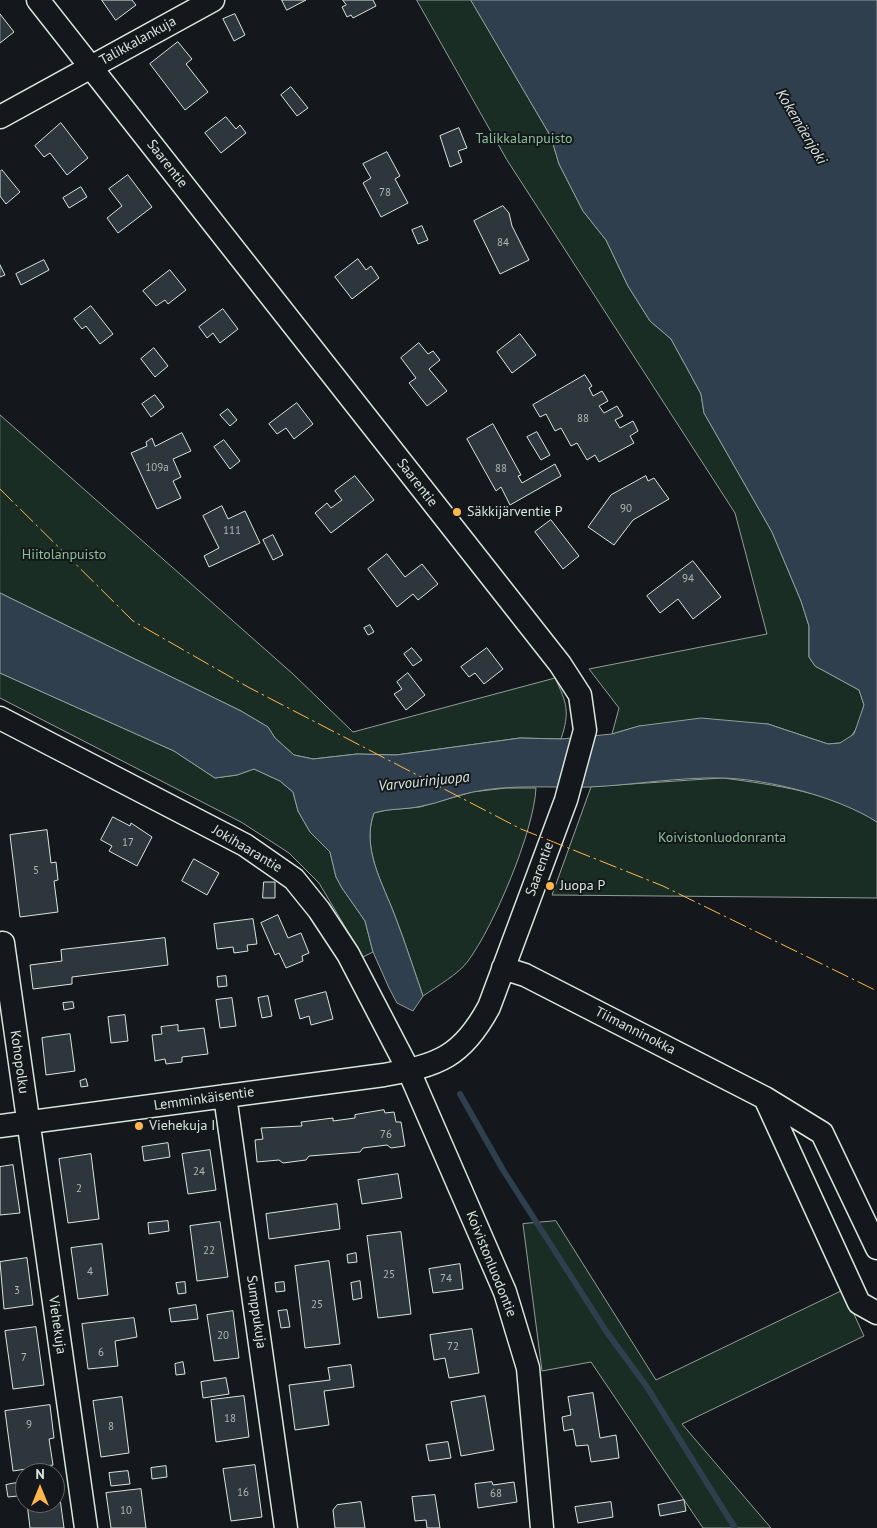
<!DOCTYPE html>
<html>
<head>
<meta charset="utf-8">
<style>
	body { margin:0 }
	#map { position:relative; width:877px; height:1528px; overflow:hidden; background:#14181c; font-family:"PT Sans",sans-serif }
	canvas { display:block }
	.north { position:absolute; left:15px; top:1463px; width:50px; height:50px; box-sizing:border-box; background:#14181c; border:1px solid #626a69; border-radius:50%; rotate:0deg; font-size:14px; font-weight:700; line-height:20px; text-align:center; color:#d8e6dc }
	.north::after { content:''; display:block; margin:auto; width:18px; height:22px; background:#ffb74d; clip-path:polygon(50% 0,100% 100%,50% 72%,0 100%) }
</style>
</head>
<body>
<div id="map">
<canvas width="877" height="1528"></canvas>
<div class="north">N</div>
</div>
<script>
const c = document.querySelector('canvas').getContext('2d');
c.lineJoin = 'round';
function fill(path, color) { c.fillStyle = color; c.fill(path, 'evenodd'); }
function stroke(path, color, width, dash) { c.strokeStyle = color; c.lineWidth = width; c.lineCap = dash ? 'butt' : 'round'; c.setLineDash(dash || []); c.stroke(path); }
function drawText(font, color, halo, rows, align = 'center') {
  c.font = font + ' "PT Sans",sans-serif'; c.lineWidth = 4; c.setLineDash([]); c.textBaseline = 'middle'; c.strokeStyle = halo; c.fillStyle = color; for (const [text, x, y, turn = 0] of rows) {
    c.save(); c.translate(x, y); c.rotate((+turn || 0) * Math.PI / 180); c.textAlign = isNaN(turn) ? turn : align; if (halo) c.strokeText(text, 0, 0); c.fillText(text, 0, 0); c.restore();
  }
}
const green = new Path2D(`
	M 417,0 L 471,0 L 551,137 L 559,164 L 583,211 L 606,240 L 628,286 L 650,321 L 671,339 L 688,370 L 701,394 L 704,413 L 772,532 L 801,601 L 809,626 L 809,657 L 815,666 L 859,690 L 864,705 L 858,726 L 850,738 L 840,743 L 828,744 L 768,724 L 639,726 L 612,734 L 619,708 L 589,669 L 767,634 L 735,513 L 507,160 Z
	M 0,415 L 293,674 L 353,732 L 555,678 C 567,703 570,712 561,739 L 520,738 L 396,755 L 357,754 L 313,759 L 294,755 L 275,738 L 268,727 L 241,711 L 0,593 Z
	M 0,673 L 174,751 L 215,778 L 237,775 L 254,769 L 280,781 L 293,792 L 298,811 L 310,832 L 330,852 L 336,877 L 342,888 L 365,921 L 373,952 L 363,957 L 319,883 L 289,853 L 241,822 L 0,698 Z
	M 723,778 C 775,785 832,792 877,822 L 877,898 L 552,895 L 591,787 Z
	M 507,788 L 536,788 C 534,831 494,926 468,961 C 460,973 436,987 423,996 C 414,970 405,942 395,916 C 383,884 361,848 374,813 L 386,810 L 420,807 L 472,792 Z
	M 556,1221 L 656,1380 L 843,1290 L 864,1336 L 682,1424 L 771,1528 L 703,1528 L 591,1362 L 542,1371 L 523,1224 Z`);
const water = new Path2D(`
	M 471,0 L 877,0 L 877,822 C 838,797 768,779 722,778 C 678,777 634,785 590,787 C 552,788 511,784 473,792 C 456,795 440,803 422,806 C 406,810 390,808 374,813 C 361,848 383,884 395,916 C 405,942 414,970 423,996 L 413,1011 L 397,1003 L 389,988 L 373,952 L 365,921 L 342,888 L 336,877 L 330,852 L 310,832 L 298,811 L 293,792 L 280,781 L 254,769 L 237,775 L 215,778 L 174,751 L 0,673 L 0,593 L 241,711 L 268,727 L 275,738 L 294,755 L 313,759 L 357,754 L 396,755 L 520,738 L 561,739 L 612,734 L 639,726 L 701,718 L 768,724 L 828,744 L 840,743 L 854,734 L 864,705 L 859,690 L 815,666 L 809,657 L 809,626 L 801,601 L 772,532 L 704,413 L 701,394 L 688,370 L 671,339 L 650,321 L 628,286 L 606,240 L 583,211 L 559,164 L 551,137 Z`);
const stream = new Path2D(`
	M 460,1094 L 503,1170 L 606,1331 L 647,1387 L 735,1528`);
const building = new Path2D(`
	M 102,0 L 132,0 L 136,5 L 116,20 Z
	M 282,0 L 306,0 L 287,10 Z
	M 343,0 L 373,0 L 376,6 L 353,18 L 351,15 L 347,17 L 342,7 L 346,5 Z
	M 0,14 L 14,32 L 0,43 Z
	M 235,14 L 245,35 L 234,41 L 223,19 Z
	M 178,42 L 192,59 L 186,64 L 208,92 L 185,110 L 150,64 Z
	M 291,87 L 308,108 L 297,116 L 281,95 Z
	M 226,117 L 236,129 L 240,125 L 246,133 L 221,153 L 205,133 Z
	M 61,123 L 88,158 L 67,175 L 50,153 L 44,157 L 35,146 Z
	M 459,128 L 467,148 L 458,151 L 462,162 L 450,167 L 440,136 Z
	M 387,152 L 400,176 L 395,179 L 408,203 L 381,217 L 363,183 L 371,178 L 363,164 Z
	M 2,170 L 20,192 L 6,204 L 0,196 L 0,172 Z
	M 128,175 L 152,207 L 118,233 L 107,218 L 122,206 L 109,189 Z
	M 81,187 L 87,197 L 69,208 L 63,198 Z
	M 503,206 L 509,213 L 512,226 L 529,260 L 500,274 L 474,221 Z
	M 422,226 L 428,240 L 418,244 L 412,230 Z
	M 358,259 L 366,270 L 371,266 L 379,278 L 352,299 L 335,277 Z
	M 44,260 L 49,270 L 21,285 L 16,274 Z
	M 0,265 L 5,275 L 0,277 Z
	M 170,270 L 186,290 L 168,304 L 165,300 L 156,306 L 143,291 Z
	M 91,306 L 113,334 L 100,344 L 86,326 L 82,329 L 74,319 Z
	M 223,309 L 238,329 L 220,343 L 213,333 L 207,338 L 199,327 Z
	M 520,334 L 536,355 L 512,373 L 497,352 Z
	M 419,343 L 428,354 L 433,351 L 440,360 L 429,369 L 447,391 L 427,406 L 409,383 L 416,378 L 401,358 Z
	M 154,348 L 168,366 L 155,377 L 141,359 Z
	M 585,375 L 592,386 L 589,388 L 593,396 L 602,391 L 608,401 L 599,406 L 604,413 L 617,406 L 623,416 L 615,420 L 620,428 L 633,421 L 638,431 L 630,436 L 634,443 L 599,462 L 595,455 L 587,460 L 577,443 L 571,446 L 561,428 L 555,431 L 546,414 L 540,417 L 533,405 Z
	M 155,395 L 164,407 L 151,417 L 142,404 Z
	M 297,403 L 313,424 L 294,439 L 286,428 L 277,434 L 269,424 Z
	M 228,409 L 237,420 L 230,426 L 220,415 Z
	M 493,424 L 521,475 L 518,476 L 522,483 L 555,464 L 561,476 L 510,505 L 501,487 L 496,491 L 467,439 Z
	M 537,432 L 550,455 L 541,460 L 527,437 Z
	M 182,433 L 191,451 L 173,459 L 181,477 L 173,481 L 181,498 L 157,509 L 131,453 L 147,446 L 146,442 L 152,438 L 155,446 Z
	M 224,440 L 240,461 L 230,469 L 214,447 Z
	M 355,476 L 374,500 L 331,533 L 315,513 L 327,503 L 331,508 L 342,500 L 335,491 Z
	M 646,476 L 648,481 L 654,478 L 669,499 L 633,520 L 614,545 L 588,527 L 611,495 Z
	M 222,506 L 228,519 L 245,511 L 260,543 L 209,567 L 204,556 L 219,548 L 203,516 Z
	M 551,520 L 579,556 L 563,569 L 535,532 Z
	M 273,535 L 283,555 L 273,560 L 263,540 Z
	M 387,554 L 405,577 L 422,564 L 438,584 L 418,600 L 413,594 L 397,607 L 368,569 Z
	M 693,561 L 721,597 L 693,619 L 678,599 L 660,613 L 647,596 Z
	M 370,625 L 374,632 L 368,635 L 364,628 Z
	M 412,648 L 422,660 L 413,666 L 404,654 Z
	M 487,648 L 503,669 L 484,684 L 475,673 L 469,677 L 461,667 Z
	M 408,673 L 425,695 L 406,710 L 394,694 L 402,689 L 397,682 Z
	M 113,817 L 130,826 L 131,823 L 152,837 L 137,866 L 109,851 L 112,846 L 101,840 Z
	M 47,830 L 51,863 L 56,862 L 58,880 L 54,881 L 58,912 L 20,917 L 10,835 Z
	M 194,859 L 219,873 L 207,895 L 182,881 Z
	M 264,882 L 275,882 L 275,898 L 263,898 Z
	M 278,915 L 288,938 L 301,933 L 309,953 L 302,956 L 303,961 L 286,968 L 279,953 L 275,955 L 261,923 Z
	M 253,919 L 257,944 L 247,945 L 248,951 L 234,953 L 233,947 L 217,949 L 214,924 Z
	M 165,938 L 168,965 L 72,977 L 72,984 L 33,989 L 30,965 L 62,961 L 61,950 Z
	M 226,976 L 227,986 L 218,987 L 217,977 Z
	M 326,992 L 333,1019 L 311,1025 L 309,1016 L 300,1019 L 295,1000 Z
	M 268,996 L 272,1016 L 262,1018 L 258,998 Z
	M 232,998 L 236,1026 L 220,1028 L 216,1000 Z
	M 73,1002 L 74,1008 L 64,1010 L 63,1003 Z
	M 125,1015 L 128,1041 L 111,1043 L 108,1017 Z
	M 178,1025 L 178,1031 L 204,1028 L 208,1054 L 182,1057 L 182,1062 L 166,1064 L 165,1059 L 155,1061 L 152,1035 L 162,1034 L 161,1027 Z
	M 70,1034 L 75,1071 L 46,1075 L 42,1038 Z
	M 86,1079 L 88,1086 L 81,1087 L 80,1081 Z
	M 384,1110 L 385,1113 L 394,1112 L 396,1122 L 401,1122 L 405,1146 L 391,1148 L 387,1145 L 363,1148 L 360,1152 L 309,1156 L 306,1160 L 283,1163 L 279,1160 L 257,1162 L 255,1140 L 263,1139 L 261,1128 L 302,1126 L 301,1122 L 333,1118 L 333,1121 L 355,1118 L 355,1115 Z
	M 168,1143 L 170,1157 L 144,1161 L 142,1147 Z
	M 210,1150 L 216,1190 L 188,1194 L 182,1154 Z
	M 91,1154 L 99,1219 L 68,1223 L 59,1159 Z
	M 13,1165 L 20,1213 L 0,1215 L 0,1167 Z
	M 398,1174 L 402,1198 L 362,1204 L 358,1180 Z
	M 337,1204 L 340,1229 L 269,1239 L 266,1214 Z
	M 168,1221 L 169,1231 L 149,1234 L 148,1223 Z
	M 220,1222 L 228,1277 L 197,1281 L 190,1226 Z
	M 401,1232 L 411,1314 L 378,1318 L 367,1236 Z
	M 102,1244 L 108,1295 L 78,1299 L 71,1248 Z
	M 356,1253 L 357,1262 L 348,1263 L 347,1255 Z
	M 27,1258 L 33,1305 L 4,1309 L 0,1262 Z
	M 329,1261 L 340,1344 L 305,1348 L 295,1266 Z
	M 460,1264 L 463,1289 L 433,1293 L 429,1269 Z
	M 360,1281 L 362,1298 L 353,1300 L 351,1283 Z
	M 185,1282 L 186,1293 L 178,1294 L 176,1283 Z
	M 284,1282 L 285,1291 L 276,1292 L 275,1283 Z
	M 196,1305 L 198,1319 L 171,1322 L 169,1309 Z
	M 287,1310 L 290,1327 L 281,1328 L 278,1311 Z
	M 233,1311 L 239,1358 L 214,1361 L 207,1315 Z
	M 134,1318 L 137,1337 L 115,1341 L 118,1366 L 88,1369 L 82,1324 Z
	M 36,1327 L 44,1385 L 13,1389 L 5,1331 Z
	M 472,1329 L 479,1373 L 449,1378 L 445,1358 L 434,1360 L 430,1335 Z
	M 183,1362 L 185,1374 L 176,1375 L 175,1364 Z
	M 351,1365 L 354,1387 L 324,1391 L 329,1425 L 295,1430 L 289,1385 L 330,1380 L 328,1368 Z
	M 226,1378 L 229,1394 L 203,1398 L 201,1382 Z
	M 593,1393 L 600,1438 L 616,1435 L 619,1458 L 591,1462 L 588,1445 L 576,1446 L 573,1429 L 564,1431 L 562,1417 L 571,1415 L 568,1397 Z
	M 244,1396 L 249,1437 L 216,1442 L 211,1400 Z
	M 485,1396 L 494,1450 L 461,1456 L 451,1402 Z
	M 122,1397 L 129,1453 L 101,1457 L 93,1401 Z
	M 50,1405 L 54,1438 L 49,1439 L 53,1465 L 13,1471 L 5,1411 Z
	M 448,1442 L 451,1458 L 429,1461 L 426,1445 Z
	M 255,1465 L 262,1517 L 231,1521 L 223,1469 Z
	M 166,1466 L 167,1477 L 152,1479 L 151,1468 Z
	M 128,1471 L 130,1484 L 111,1486 L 109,1473 Z
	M 492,1482 L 493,1485 L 514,1482 L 517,1502 L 478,1508 L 475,1484 Z
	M 16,1483 L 18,1496 L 8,1497 L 6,1485 Z
	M 141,1489 L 146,1528 L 111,1528 L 106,1493 Z
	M 55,1491 L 59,1491 L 64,1528 L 30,1528 L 27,1503 L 55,1503 Z
	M 435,1495 L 440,1528 L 427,1528 L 426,1520 L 415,1521 L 412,1497 Z
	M 684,1500 L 686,1511 L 660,1516 L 658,1505 Z
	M 361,1502 L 365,1528 L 335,1528 L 333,1510 L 337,1505 Z
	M 611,1502 L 613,1517 L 578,1523 L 575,1507 Z`);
const minor = new Path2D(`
	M 0,117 L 213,0
	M 0,718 L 245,845 L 294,879 L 319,910 L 348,954 L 409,1071 L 505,1292 L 528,1368 L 542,1528
	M 3,943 L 86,1528
	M 503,968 L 525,975 L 765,1098 L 822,1133 L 877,1248
	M 225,1096 L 286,1528
	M 765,1098 L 859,1303 L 877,1313
	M 0,1126 L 384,1075 C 439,1065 462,1057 489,1007 L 566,800 L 585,730 L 580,695 L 560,664 L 38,0`);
const power = new Path2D(`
	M 0,489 L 133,621 L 248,687 L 521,829 L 663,886 L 877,991`);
const markers = [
	[457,512,5,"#ffb74d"],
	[550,886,5,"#ffb74d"],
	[139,1126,5,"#ffb74d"]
];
const numberNames = [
	["78",385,193],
	["84",503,243],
	["88",583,419],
	["109a",157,468],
	["88",501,469],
	["90",626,509],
	["111",232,531],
	["94",688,579],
	["17",128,843],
	["5",36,871],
	["76",386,1135],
	["24",199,1172],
	["2",79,1189],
	["22",209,1251],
	["4",90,1272],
	["25",389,1275],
	["74",446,1279],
	["3",17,1291],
	["25",317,1305],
	["20",223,1336],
	["72",453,1347],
	["6",101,1353],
	["7",24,1358],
	["18",230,1419],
	["9",29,1425],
	["8",111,1427],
	["16",243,1493],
	["68",496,1494],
	["10",126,1511]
];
const streetNames = [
	["Talikkalankuja",138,41,-29],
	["Saarentie",167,164,52],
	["Saarentie",417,483,52],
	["Jokihaarantie",247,849,31],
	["Saarentie",540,869,-70],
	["Tiimanninokka",635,1031,27],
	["Kohopolku",19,1062,82],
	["Lemminkäisentie",204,1099,-8],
	["Koivistonluodontie",491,1264,68],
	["Sumppukuja",256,1312,82],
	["Viehekuja",57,1325,82]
];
const parkNames = [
	["Talikkalanpuisto",524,139],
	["Hiitolanpuisto",64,555],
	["Koivistonluodonranta",722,838]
];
const poiNames = [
	["Säkkijärventie P",467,512],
	["Juopa P",560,886],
	["Viehekuja I",149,1126]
];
const waterNames = [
	["Kokemäenjoki",801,127,59],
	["Varvourinjuopa",424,782,-6]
];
fill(green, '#1a2d24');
stroke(green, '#939e99', 1);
fill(water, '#2f3f4d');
stroke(water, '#939e99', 1);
stroke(stream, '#2f3f4d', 6);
fill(building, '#2c363c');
stroke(building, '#d8e6dc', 1);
stroke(minor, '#d8e6dc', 25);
stroke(minor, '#14181c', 22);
stroke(power, '#ffb74d', 1, [18, 4, 2.5, 4]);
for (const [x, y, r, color] of markers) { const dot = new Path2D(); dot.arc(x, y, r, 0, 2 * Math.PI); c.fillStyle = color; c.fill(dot); stroke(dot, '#14181c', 2); }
drawText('11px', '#adbab4', null, numberNames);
drawText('14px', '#d8e6dc', '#14181c', streetNames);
drawText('14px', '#8ac095', '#14181c', parkNames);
drawText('14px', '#d8e6dc', '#14181c', poiNames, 'left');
drawText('italic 15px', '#d8e6dc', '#14181c', waterNames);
</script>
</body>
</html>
